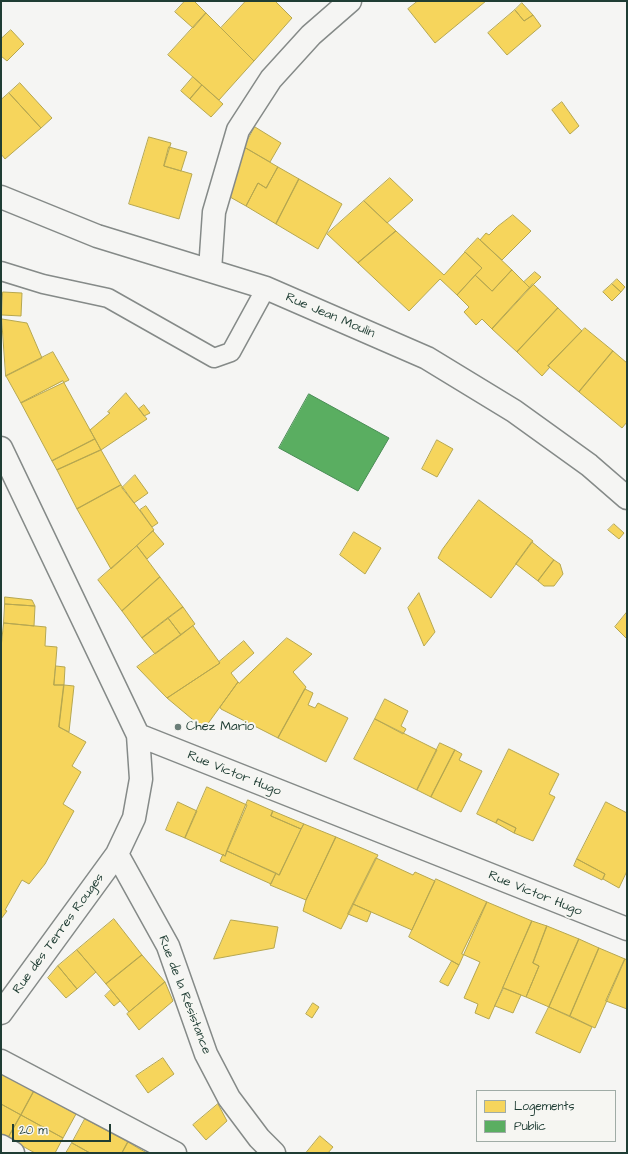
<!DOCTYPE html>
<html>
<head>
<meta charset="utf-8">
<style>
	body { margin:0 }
	#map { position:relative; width:628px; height:1154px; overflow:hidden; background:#f5f5f3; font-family:"Architects Daughter",sans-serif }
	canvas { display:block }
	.frame { position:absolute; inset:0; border:2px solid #1f3d34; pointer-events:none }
	.legend { position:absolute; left:476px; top:1090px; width:140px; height:52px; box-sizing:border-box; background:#f6f6f2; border:1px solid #a0aca6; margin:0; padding:5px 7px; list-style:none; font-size:12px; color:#1f3d34 }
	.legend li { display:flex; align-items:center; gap:8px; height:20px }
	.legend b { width:20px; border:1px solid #a0aca6 }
	.scale { position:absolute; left:12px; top:1124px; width:99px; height:18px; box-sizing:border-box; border:2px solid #1f3d34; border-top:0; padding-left:5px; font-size:12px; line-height:14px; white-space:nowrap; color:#1f3d34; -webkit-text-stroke:3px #f6f6f2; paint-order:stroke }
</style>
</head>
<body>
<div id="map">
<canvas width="628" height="1154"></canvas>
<div class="frame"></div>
<ul class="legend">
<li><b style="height:11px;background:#f6d55c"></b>Logements</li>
<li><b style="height:11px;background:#5aae61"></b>Public</li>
</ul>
<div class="scale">20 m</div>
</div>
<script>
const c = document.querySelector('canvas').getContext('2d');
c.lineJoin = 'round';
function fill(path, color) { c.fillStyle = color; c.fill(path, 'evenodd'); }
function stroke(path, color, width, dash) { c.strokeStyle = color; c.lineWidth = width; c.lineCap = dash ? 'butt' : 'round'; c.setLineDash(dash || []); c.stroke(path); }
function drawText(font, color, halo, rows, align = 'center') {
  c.font = font + ' "Architects Daughter",sans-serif'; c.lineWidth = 4; c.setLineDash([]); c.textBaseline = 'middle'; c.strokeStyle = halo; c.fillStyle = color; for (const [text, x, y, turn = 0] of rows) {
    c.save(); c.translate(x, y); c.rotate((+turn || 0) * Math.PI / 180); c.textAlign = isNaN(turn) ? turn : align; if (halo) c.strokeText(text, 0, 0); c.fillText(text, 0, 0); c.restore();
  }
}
const homes = new Path2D(`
	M 185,1 L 194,1 L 206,13 L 193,28 L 175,12 Z
	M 246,1 L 275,1 L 292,18 L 254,61 L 221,28 Z
	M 418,1 L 486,1 L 435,43 L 408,9 Z
	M 522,3 L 533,15 L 524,21 L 515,10 Z
	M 515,10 L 524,21 L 533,15 L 541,26 L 507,55 L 488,33 Z
	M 206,13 L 254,61 L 219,100 L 168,55 Z
	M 11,30 L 24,44 L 7,61 L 1,56 L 1,39 Z
	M 193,77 L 202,85 L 190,99 L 181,91 Z
	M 20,83 L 52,118 L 41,128 L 9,93 Z
	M 202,85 L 223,104 L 211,117 L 190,99 Z
	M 9,93 L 41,128 L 5,159 L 1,154 L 1,100 Z
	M 562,102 L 579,126 L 570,134 L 552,110 Z
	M 255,127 L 281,143 L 270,162 L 244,147 Z
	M 149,137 L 171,143 L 164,166 L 192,174 L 179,219 L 129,204 Z
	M 169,147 L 187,152 L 181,171 L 164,166 Z
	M 244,147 L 278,167 L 266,188 L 258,183 L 246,206 L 230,197 Z
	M 278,167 L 299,179 L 276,224 L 246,206 L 258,183 L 266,188 Z
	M 390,178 L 413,200 L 387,223 L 364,201 Z
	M 299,179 L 342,204 L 318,249 L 276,224 Z
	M 364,201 L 396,231 L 358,263 L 327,234 Z
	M 513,215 L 531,231 L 502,260 L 480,240 L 486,233 L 489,235 L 497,227 Z
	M 396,231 L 444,275 L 465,252 L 482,268 L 457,295 L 440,279 L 409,311 L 358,263 Z
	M 478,238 L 512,270 L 492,291 L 475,275 L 482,268 L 465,252 Z
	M 512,270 L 530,288 L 492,329 L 482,319 L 476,325 L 464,312 L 469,307 L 457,295 L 475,275 L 492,291 Z
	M 535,272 L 541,277 L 530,288 L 524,282 Z
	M 617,279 L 625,287 L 621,292 L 612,284 Z
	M 533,284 L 558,308 L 517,352 L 492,329 Z
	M 612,284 L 621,292 L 612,301 L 603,292 Z
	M 3,292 L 22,293 L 21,316 L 2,315 Z
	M 558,308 L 582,331 L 548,366 L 550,367 L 542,376 L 517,352 Z
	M 2,319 L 27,323 L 42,358 L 6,376 Z
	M 585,328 L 613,351 L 579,392 L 548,366 Z
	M 613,351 L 627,363 L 627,422 L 622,428 L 579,392 Z
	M 53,352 L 69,380 L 21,403 L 6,376 Z
	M 63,381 L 95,439 L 52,461 L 21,403 Z
	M 126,393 L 147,419 L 101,450 L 90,430 L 110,413 L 108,412 Z
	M 144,405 L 150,413 L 144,416 L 139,409 Z
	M 95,439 L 101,450 L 57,470 L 52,461 Z
	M 437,440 L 453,449 L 437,477 L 422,469 Z
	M 101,450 L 121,485 L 77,509 L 57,470 Z
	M 135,475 L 148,493 L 134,503 L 122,488 Z
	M 121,485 L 154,530 L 111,569 L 77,509 Z
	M 479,500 L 533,541 L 491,598 L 438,558 L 442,550 Z
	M 146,506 L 158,523 L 152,527 L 140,510 Z
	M 614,524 L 624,533 L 619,539 L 608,530 Z
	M 153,531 L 164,544 L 147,559 L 137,546 Z
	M 354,532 L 381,548 L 365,574 L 340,555 Z
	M 532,542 L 554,560 L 538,581 L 516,564 Z
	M 137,546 L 160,577 L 122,611 L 98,580 Z
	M 554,560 L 560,564 L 563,574 L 554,586 L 544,586 L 538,581 Z
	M 160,577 L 183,607 L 142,638 L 122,611 Z
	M 419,593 L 435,632 L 424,646 L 408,608 Z
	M 5,597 L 32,600 L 35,606 L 5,604 Z
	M 5,604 L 35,606 L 34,626 L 4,623 Z
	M 183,607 L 195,624 L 181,635 L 168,618 Z
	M 627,612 L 627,639 L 615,627 Z
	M 168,618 L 181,635 L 155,654 L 142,638 Z
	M 4,623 L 46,627 L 45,646 L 57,647 L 54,685 L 64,685 L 59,727 L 86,742 L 72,766 L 81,772 L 63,804 L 74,811 L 45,864 L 29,884 L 22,880 L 5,910 L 7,911 L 1,919 L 1,648 Z
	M 193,626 L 220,663 L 167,698 L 137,667 Z
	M 287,638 L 312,654 L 293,672 L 306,687 L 305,689 L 278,738 L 221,709 L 220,707 L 238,682 L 239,683 Z
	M 244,641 L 254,653 L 231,673 L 238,682 L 204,729 L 167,698 L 220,663 L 219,662 Z
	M 56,666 L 65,667 L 64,685 L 54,685 Z
	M 64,685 L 74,686 L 69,732 L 59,727 Z
	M 305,689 L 313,693 L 308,705 L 315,708 L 318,703 L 348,718 L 326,762 L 278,738 Z
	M 385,699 L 408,711 L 401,726 L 406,729 L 403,734 L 375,719 Z
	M 375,719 L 437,750 L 417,790 L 354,759 Z
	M 440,743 L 455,750 L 431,797 L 417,790 Z
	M 509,749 L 559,774 L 549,794 L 555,797 L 533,841 L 514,833 L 516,828 L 498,819 L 496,823 L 477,814 Z
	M 455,750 L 462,754 L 459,760 L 482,771 L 461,812 L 431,797 Z
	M 207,787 L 247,805 L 225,856 L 185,838 Z
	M 248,800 L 273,811 L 271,816 L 301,829 L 279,875 L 227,851 Z
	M 178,802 L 197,811 L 185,838 L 166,830 Z
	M 606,802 L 627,813 L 627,871 L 619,888 L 603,879 L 605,874 L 577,859 Z
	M 273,811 L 304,824 L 301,829 L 271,816 Z
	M 498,819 L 516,828 L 514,833 L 496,823 Z
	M 304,824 L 336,837 L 306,900 L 270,885 L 276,873 L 279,875 Z
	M 336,837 L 378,855 L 341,929 L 303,911 L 306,900 Z
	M 227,851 L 276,873 L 271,884 L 220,861 L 223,854 L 225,856 Z
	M 376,858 L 413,875 L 415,872 L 435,881 L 412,930 L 353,904 Z
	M 577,859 L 605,874 L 602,880 L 574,866 Z
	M 436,879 L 487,902 L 459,965 L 409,937 Z
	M 487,902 L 532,921 L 489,1019 L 475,1013 L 478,1004 L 464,998 L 480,962 L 462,954 Z
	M 353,904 L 371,912 L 367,922 L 348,914 Z
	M 114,919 L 142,955 L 106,984 L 77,950 Z
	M 231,920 L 278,927 L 274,948 L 214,959 Z
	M 532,921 L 547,926 L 533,963 L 539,966 L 526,997 L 503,988 Z
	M 547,926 L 579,939 L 549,1007 L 526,997 L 539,966 L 533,963 Z
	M 579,939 L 599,948 L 570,1016 L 549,1007 Z
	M 599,948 L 625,959 L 595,1028 L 570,1016 Z
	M 77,950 L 96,972 L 77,989 L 58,966 Z
	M 142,955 L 165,982 L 129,1012 L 106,984 Z
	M 625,959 L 627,960 L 627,1009 L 606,1001 Z
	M 452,961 L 459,965 L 448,986 L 440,982 Z
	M 58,966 L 77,989 L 66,998 L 48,978 Z
	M 165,982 L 173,1001 L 139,1030 L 127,1014 Z
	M 504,988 L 521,995 L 513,1013 L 495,1006 Z
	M 111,990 L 120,1001 L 114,1006 L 105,996 Z
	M 313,1003 L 319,1007 L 312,1018 L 306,1014 Z
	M 549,1007 L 592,1027 L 580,1053 L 536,1033 Z
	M 163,1058 L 174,1074 L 148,1093 L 136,1076 Z
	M 1,1073 L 34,1091 L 21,1115 L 1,1104 Z
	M 34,1091 L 76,1114 L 63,1138 L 21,1115 Z
	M 1,1104 L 21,1115 L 8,1138 L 1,1135 Z
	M 218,1104 L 227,1121 L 206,1140 L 193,1125 Z
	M 21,1115 L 63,1138 L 55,1153 L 35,1153 L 8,1138 Z
	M 85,1119 L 128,1142 L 122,1153 L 90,1153 L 72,1143 Z
	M 320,1136 L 333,1147 L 328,1153 L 306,1153 Z
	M 128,1142 L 138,1148 L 147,1153 L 122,1153 Z
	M 72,1143 L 90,1153 L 66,1153 Z`);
const public = new Path2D(`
	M 309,394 L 389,438 L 358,491 L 279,448 Z`);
const lane = new Path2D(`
	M 1,271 L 43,284 L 108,298 L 214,358 L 231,352 L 266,288`);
const street = new Path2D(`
	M 210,270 L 214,212 L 238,130 L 271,79 L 311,35 L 350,1
	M 1,448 L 138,735 L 141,779 L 134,818 L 117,854 L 1,1013
	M 138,735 L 627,929
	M 117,854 L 168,946 L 206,1054 L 229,1098 L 259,1138 L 274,1153
	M 1,1061 L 175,1153
	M 1,1146 L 13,1153`);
const secondary = new Path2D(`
	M 1,197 L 97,236 L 266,288 L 427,358 L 514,411 L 589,465 L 627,498`);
const markers = [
	[178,727,4,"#6a7d77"]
];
const streetNames = [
	["Rue Jean Moulin",330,316,23],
	["Rue Victor Hugo",234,774,22],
	["Rue Victor Hugo",535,894,22],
	["Rue des Terres Rouges",59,934,-54],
	["Rue de la Résistance",184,995,69]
];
const poiNames = [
	["Chez Mario",186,727]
];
fill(homes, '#f6d55c');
stroke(homes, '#b6a750', 1);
fill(public, '#5aae61');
stroke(public, '#488c54', 1);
stroke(lane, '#858a88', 21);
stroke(street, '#858a88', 25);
stroke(secondary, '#858a88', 25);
stroke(lane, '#f5f5f3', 18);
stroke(street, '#f5f5f3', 22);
stroke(secondary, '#f5f5f3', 22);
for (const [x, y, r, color] of markers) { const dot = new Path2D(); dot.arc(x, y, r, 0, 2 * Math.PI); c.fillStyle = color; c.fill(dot); stroke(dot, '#f6f6f2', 1.5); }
drawText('13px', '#1f3d34', '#f6f6f2', streetNames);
drawText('13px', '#1f3d34', '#f6f6f2', poiNames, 'left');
</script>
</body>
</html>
